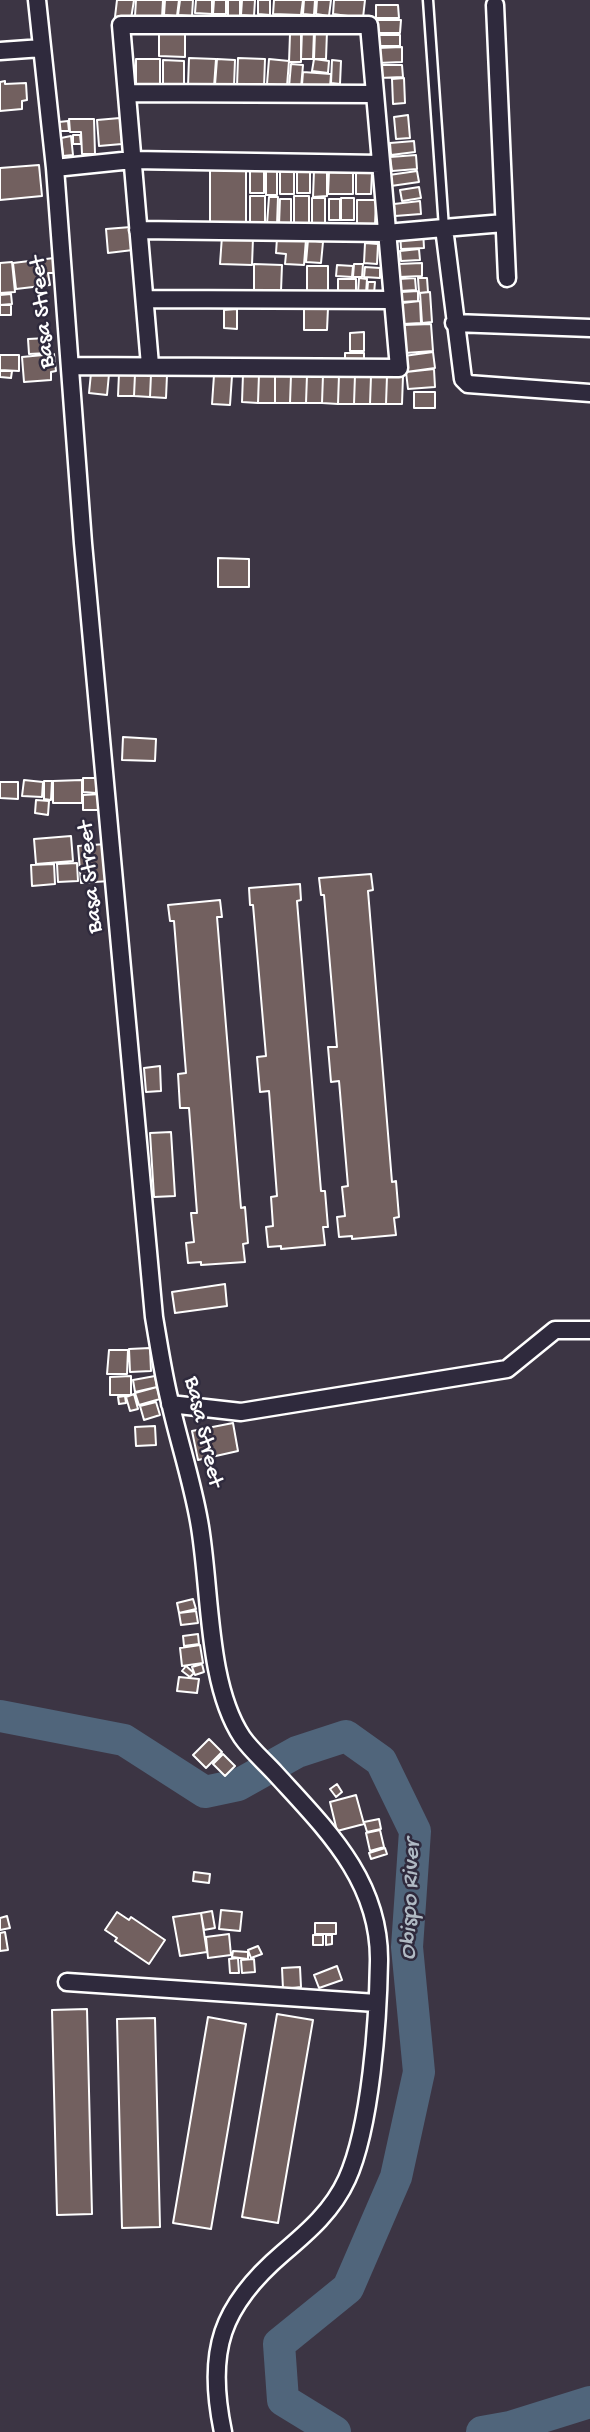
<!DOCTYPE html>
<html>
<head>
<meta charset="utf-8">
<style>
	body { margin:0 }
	canvas { display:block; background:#3c3544 }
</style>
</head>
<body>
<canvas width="590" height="2432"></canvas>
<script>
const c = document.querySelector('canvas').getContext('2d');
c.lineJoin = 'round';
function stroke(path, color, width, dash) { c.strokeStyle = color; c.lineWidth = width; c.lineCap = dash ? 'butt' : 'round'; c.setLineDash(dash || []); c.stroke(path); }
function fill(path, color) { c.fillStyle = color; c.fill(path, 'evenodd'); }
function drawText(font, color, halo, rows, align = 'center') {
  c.font = font + ' "Gochi Hand",sans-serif'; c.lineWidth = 5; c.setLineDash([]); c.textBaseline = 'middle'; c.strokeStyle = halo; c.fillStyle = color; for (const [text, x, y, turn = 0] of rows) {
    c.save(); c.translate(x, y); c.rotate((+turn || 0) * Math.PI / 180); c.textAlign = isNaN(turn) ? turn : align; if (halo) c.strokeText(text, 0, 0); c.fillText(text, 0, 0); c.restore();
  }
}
const river = new Path2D(`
	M 0,1716 L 124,1740 L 205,1792 L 238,1785 L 297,1752 L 346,1736 L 381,1761 L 415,1831 L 407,1947 L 419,2072 L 396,2177 L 348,2288 L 279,2344 L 283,2400 L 335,2432
	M 482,2432 L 510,2427 L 590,2402`);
const building = new Path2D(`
	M 117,0 L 134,0 L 131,19 L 115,17 Z
	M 136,0 L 163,0 L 162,18 L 135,16 Z
	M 165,0 L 179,0 L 177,16 L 164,15 Z
	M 180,0 L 193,0 L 192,16 L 178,15 Z
	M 196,0 L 212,0 L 212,14 L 195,13 Z
	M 214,0 L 226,0 L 226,14 L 213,14 Z
	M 228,0 L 240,0 L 240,16 L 228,16 Z
	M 242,0 L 255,0 L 254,16 L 241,15 Z
	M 258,0 L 270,0 L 270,15 L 258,14 Z
	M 274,0 L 303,0 L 301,15 L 273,14 Z
	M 304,0 L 315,0 L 314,15 L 303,14 Z
	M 317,0 L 331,0 L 329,16 L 316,14 Z
	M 334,0 L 365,0 L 363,18 L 333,14 Z
	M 376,5 L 398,5 L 399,18 L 376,18 Z
	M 375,20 L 401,20 L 400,33 L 375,33 Z
	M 302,30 L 314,31 L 313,59 L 301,59 Z
	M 159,31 L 185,32 L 185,57 L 159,56 Z
	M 315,31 L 327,31 L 326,59 L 314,59 Z
	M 290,34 L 301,34 L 301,62 L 289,62 Z
	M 375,35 L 400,35 L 400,46 L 375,46 Z
	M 402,47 L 402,62 L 378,63 L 377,48 Z
	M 189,58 L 216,59 L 214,87 L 188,86 Z
	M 238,58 L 265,59 L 264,87 L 237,86 Z
	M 136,59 L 160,59 L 160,85 L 136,85 Z
	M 217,59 L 235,60 L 234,86 L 215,85 Z
	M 269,59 L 289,61 L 287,86 L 267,84 Z
	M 314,59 L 329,61 L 328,73 L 312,71 Z
	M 163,60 L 184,61 L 184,87 L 163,86 Z
	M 332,60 L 341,61 L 340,84 L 331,83 Z
	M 291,64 L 303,65 L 301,88 L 289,87 Z
	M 379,65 L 402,65 L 403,77 L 379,78 Z
	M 303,72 L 331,74 L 330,87 L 302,85 Z
	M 404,78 L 405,103 L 393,104 L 392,79 Z
	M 5,81 L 5,84 L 26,83 L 27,100 L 22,101 L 22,109 L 0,111 L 0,82 Z
	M 408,115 L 410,138 L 396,139 L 394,117 Z
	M 120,118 L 122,144 L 99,146 L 97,120 Z
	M 69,119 L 94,119 L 95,154 L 82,154 L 81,132 L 70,132 Z
	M 68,121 L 69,131 L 60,131 L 59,122 Z
	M 73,135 L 80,135 L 81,144 L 73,144 Z
	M 71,136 L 73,155 L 63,156 L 61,138 Z
	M 414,141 L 415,152 L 391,155 L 390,143 Z
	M 416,155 L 417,169 L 392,171 L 390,157 Z
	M 39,165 L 42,196 L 0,200 L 0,168 Z
	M 210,169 L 246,169 L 246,225 L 210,225 Z
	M 314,170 L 327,170 L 327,196 L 313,197 Z
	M 250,171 L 264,171 L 264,193 L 250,193 Z
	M 266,171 L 277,171 L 277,195 L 266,195 Z
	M 280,171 L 294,171 L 294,194 L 280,194 Z
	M 417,171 L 419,182 L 391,186 L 389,175 Z
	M 297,172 L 310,172 L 310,193 L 297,193 Z
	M 329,172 L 353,173 L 353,194 L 328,194 Z
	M 356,172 L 372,173 L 371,194 L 356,194 Z
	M 419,187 L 421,198 L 402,201 L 400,190 Z
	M 250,196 L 265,196 L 265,224 L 250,224 Z
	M 294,196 L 309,196 L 309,226 L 294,226 Z
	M 269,197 L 278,197 L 277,225 L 267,224 Z
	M 312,198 L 325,198 L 325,226 L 312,226 Z
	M 341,198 L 354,198 L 354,220 L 341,220 Z
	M 280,199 L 291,199 L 291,225 L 279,225 Z
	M 329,199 L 340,199 L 340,220 L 329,220 Z
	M 357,200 L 376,200 L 375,225 L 357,225 Z
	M 420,201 L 421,214 L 395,216 L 394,204 Z
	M 131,227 L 133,250 L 108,253 L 106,229 Z
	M 423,230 L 424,248 L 401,249 L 400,232 Z
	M 222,236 L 253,238 L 252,265 L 220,264 Z
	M 277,238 L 306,239 L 304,265 L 285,264 L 286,254 L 276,253 Z
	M 308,240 L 323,242 L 321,263 L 306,262 Z
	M 365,243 L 378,244 L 377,264 L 364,263 Z
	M 419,249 L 420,260 L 401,261 L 400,251 Z
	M 54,258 L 56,273 L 48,273 L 50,285 L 16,289 L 13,263 Z
	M 12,262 L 15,292 L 0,293 L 0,263 Z
	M 422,263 L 422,276 L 399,277 L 398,264 Z
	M 254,264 L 282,265 L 281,291 L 254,291 Z
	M 354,264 L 363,264 L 362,277 L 353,277 Z
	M 337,265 L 353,266 L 352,277 L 336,276 Z
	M 307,266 L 328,266 L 328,291 L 307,291 Z
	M 365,267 L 380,268 L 380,278 L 364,277 Z
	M 359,278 L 367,279 L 366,294 L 358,293 Z
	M 415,278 L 416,290 L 400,291 L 399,279 Z
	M 418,278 L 427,278 L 428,292 L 419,293 Z
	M 338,279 L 356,279 L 356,292 L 338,292 Z
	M 368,282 L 375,282 L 374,294 L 367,294 Z
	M 418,291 L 418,301 L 401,302 L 401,292 Z
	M 430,292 L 432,322 L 422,323 L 420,293 Z
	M 11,294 L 12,304 L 0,305 L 0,295 Z
	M 420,301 L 421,323 L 403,324 L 402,303 Z
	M 0,305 L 11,305 L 11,315 L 0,315 Z
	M 304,308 L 328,308 L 327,330 L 304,330 Z
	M 237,309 L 237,329 L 224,328 L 224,310 Z
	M 431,324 L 433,351 L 405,353 L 404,325 Z
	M 364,332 L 364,351 L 350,351 L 350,333 Z
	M 48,338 L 49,353 L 29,354 L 28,339 Z
	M 433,352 L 435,368 L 406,372 L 404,356 Z
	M 345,353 L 364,353 L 364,362 L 345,362 Z
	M 54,354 L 56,371 L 51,372 L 51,380 L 24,382 L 22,357 Z
	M 0,355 L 19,355 L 19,371 L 0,370 Z
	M 434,369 L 435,387 L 408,389 L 406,372 Z
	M 0,371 L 12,371 L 11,378 L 0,377 Z
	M 91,373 L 109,374 L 107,395 L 89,393 Z
	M 119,373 L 135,374 L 134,396 L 118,396 Z
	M 135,374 L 151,374 L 150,397 L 134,396 Z
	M 151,374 L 167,375 L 166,398 L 150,397 Z
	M 243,374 L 259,374 L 258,403 L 242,402 Z
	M 259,374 L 275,374 L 275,403 L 258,403 Z
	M 275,374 L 291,375 L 290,403 L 275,403 Z
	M 214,375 L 232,376 L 230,405 L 212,404 Z
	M 291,375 L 307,375 L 306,403 L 290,403 Z
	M 307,375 L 323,375 L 322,403 L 306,403 Z
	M 323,375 L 339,375 L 338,404 L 322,403 Z
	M 339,375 L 355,375 L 354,404 L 338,404 Z
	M 355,375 L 371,376 L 370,404 L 354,404 Z
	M 371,376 L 387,376 L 386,404 L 370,404 Z
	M 387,376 L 403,376 L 402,404 L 386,404 Z
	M 414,392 L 435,392 L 435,408 L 414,408 Z
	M 218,558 L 249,559 L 249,587 L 218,587 Z
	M 123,737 L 156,739 L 155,761 L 122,760 Z
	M 83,778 L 96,778 L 96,793 L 83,792 Z
	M 24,780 L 43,782 L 42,797 L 22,796 Z
	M 82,780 L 82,803 L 53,803 L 53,781 Z
	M 44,781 L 52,781 L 51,800 L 44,799 Z
	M 0,782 L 18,782 L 18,799 L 0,798 Z
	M 101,794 L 101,810 L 83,810 L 83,795 Z
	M 36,800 L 49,801 L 48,815 L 35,813 Z
	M 71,836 L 73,861 L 36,864 L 34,839 Z
	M 106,844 L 109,881 L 81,883 L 78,846 Z
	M 77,863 L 78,881 L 58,882 L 57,864 Z
	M 54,864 L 55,884 L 32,886 L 31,865 Z
	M 371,874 L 373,890 L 368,891 L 392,1182 L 396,1181 L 399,1217 L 394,1218 L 396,1235 L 352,1239 L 352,1236 L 339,1237 L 337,1217 L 345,1216 L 342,1187 L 348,1186 L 339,1081 L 331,1082 L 328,1047 L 337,1047 L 324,895 L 321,895 L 319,878 Z
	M 300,884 L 301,900 L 297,901 L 321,1191 L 325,1191 L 328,1227 L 323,1227 L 325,1245 L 281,1249 L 281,1246 L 268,1247 L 266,1227 L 273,1226 L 271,1197 L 277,1196 L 269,1091 L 260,1092 L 257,1057 L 266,1056 L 253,905 L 250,905 L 249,888 Z
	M 220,900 L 222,917 L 217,917 L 241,1208 L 245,1207 L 248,1243 L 243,1244 L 245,1262 L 201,1265 L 201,1262 L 188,1263 L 186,1243 L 194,1242 L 191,1213 L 197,1213 L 189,1108 L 180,1108 L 178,1074 L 186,1073 L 174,921 L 170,921 L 168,905 Z
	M 160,1066 L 161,1091 L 146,1092 L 144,1068 Z
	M 171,1132 L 175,1196 L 154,1197 L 150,1133 Z
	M 225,1284 L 227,1306 L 175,1313 L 172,1292 Z
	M 150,1348 L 151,1371 L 130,1372 L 129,1349 Z
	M 109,1350 L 128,1350 L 127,1374 L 107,1374 Z
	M 131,1376 L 131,1395 L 110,1395 L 110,1377 Z
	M 155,1376 L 157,1387 L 135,1392 L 133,1380 Z
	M 157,1387 L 160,1399 L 139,1405 L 135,1393 Z
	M 134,1394 L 138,1409 L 130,1411 L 126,1397 Z
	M 125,1396 L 126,1403 L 119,1404 L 118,1397 Z
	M 156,1402 L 160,1415 L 144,1420 L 140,1406 Z
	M 233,1423 L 238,1451 L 198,1460 L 192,1431 Z
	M 155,1426 L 156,1445 L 136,1446 L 135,1427 Z
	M 193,1599 L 196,1609 L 179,1613 L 177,1603 Z
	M 196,1611 L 198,1623 L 181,1625 L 179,1613 Z
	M 198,1634 L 199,1644 L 184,1646 L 183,1636 Z
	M 200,1645 L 203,1663 L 182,1666 L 180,1648 Z
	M 202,1664 L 204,1672 L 195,1675 L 192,1667 Z
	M 186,1666 L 194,1673 L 190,1677 L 182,1671 Z
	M 179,1677 L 199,1679 L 197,1693 L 177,1691 Z
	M 209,1739 L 222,1752 L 206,1768 L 193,1755 Z
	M 223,1754 L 235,1766 L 225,1776 L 213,1764 Z
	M 337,1784 L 342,1792 L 336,1797 L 330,1789 Z
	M 356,1795 L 364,1824 L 337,1831 L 330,1802 Z
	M 379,1819 L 381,1829 L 367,1832 L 364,1822 Z
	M 380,1830 L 384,1847 L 370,1851 L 366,1833 Z
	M 385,1848 L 387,1854 L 371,1859 L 369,1853 Z
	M 194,1872 L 210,1874 L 209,1883 L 193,1881 Z
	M 221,1910 L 242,1912 L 240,1931 L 219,1929 Z
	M 212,1911 L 215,1928 L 204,1930 L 201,1913 Z
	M 117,1912 L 129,1920 L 131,1917 L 165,1940 L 149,1964 L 115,1941 L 117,1938 L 105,1930 Z
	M 201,1913 L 207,1952 L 180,1956 L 173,1917 Z
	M 7,1916 L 10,1928 L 0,1930 L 0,1918 Z
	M 315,1923 L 336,1923 L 336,1934 L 315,1934 Z
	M 5,1932 L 8,1950 L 0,1951 L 0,1933 Z
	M 229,1934 L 231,1955 L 208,1958 L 206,1937 Z
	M 313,1935 L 323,1935 L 323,1945 L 313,1945 Z
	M 326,1935 L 332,1935 L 332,1944 L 326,1945 Z
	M 258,1946 L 262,1954 L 251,1958 L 248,1950 Z
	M 233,1951 L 248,1952 L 248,1959 L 232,1957 Z
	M 238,1958 L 239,1973 L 230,1973 L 229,1959 Z
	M 254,1959 L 255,1972 L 242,1973 L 241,1960 Z
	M 337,1966 L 342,1980 L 319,1988 L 314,1975 Z
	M 300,1967 L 301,1987 L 283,1989 L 282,1968 Z
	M 87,2009 L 92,2214 L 57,2215 L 52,2010 Z
	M 277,2014 L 313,2020 L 278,2223 L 242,2217 Z
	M 208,2017 L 246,2024 L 211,2229 L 173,2223 Z
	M 155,2018 L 160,2227 L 122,2228 L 117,2019 Z`);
const lane = new Path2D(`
	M 428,0 L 444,228`);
const street = new Path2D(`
	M 37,0 L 55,168 L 83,543 L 154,1317 C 159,1346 163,1374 170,1402 C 179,1442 192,1481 199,1521 C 211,1586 206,1683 242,1737 C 251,1750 264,1761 275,1773 C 325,1828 380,1880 379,1961 C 378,2020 371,2126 347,2179 C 333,2210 309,2231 283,2253 C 221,2306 206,2351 223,2432
	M 495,5 L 507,278
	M 0,51 L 42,48
	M 128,93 L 375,94
	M 55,168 L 132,160 L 380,164
	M 444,228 L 504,223
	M 138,230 L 386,233 L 444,228 L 463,379 L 468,384 L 590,393
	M 146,299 L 393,300
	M 454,323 L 590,328
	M 71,366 L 399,368 L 369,25 L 121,25 L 150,365
	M 170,1404 L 241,1412 L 507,1369 L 555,1330 L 590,1330
	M 67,1982 L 376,2003`);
const streetNames = [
	["Basa Street",44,312,-95],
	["Basa Street",92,877,-95],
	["Basa Street",202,1432,77]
];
const waterNames = [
	["Obispo River",412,1900,-88]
];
stroke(river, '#50657b', 32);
fill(building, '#72605f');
stroke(building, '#fff', 2);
stroke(lane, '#fff', 13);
stroke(street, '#fff', 21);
stroke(lane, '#2f2a3d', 8);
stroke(street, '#2f2a3d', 16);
drawText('23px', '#fff', '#2f2a3d', streetNames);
drawText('italic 24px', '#b0bac4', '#2f2a3d', waterNames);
</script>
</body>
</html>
